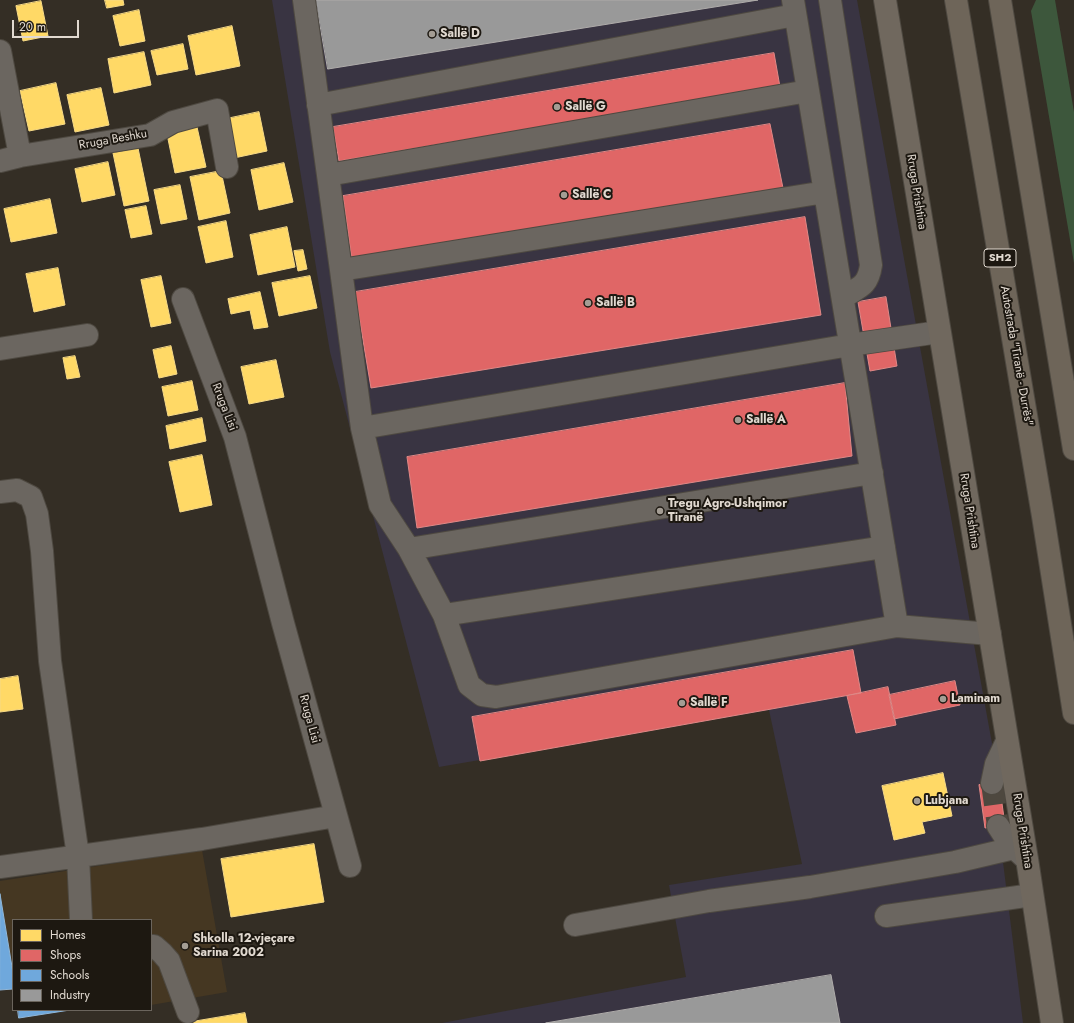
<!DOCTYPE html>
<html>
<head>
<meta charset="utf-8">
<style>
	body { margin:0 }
	#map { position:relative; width:1074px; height:1023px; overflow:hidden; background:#342e25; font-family:Jost,sans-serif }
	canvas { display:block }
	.legend { position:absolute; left:12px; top:919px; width:140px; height:92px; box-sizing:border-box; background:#1d1811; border:1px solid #6b655d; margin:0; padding:5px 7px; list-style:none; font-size:12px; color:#e1d9d0 }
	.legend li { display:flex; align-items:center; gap:8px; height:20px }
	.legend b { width:20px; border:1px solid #6b655d }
	.scale { position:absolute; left:12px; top:20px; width:67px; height:18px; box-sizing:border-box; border:2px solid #e1d9d0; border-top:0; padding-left:5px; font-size:12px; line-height:14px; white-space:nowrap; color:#e1d9d0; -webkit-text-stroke:3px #1d1811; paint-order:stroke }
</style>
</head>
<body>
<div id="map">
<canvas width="1074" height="1023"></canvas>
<ul class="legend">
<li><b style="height:11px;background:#ffd966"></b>Homes</li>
<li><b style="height:11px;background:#e06666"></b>Shops</li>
<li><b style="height:11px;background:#6fa8dc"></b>Schools</li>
<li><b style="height:11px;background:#999"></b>Industry</li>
</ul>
<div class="scale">20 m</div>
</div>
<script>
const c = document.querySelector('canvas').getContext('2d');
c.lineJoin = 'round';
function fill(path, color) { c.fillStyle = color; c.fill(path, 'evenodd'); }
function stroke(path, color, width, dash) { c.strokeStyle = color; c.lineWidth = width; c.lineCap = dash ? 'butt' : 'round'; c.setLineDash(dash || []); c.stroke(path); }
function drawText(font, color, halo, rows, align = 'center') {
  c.font = font + ' Jost,sans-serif'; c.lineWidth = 4; c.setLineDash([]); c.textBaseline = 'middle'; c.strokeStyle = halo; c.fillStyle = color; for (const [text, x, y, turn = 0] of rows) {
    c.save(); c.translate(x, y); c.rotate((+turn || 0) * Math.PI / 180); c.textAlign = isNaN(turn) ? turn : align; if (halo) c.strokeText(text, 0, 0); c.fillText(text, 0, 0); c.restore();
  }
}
const commercial = new Path2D(`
	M 272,0 L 857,0 L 999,782 L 1005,825 L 1003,862 L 1023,1023 L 442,1023 L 686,977 L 669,885 L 802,864 L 769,710 L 439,767 L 330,352 Z`);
const built = new Path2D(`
	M 202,850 L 227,992 L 151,1005 L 151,920 L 13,920 L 13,973 L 0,894 L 0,881 Z`);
const green = new Path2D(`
	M 1036,0 L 1055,0 L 1074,112 L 1074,263 L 1031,11 Z`);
const homes = new Path2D(`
	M 105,0 L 123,0 L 124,5 L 107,8 Z
	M 41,1 L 48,36 L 23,41 L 16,6 Z
	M 139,10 L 145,41 L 120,46 L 113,16 Z
	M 232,26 L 240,66 L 196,75 L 188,36 Z
	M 183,44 L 188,69 L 157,75 L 151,51 Z
	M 144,52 L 151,85 L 114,93 L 108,59 Z
	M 56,83 L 65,124 L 29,131 L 20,91 Z
	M 101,88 L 109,125 L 75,132 L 67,95 Z
	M 259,112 L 267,151 L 234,158 L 226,119 Z
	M 197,127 L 206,167 L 175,173 L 167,134 Z
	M 138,148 L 149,201 L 124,206 L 113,153 Z
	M 108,162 L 115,195 L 82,202 L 75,169 Z
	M 284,163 L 293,202 L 259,210 L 251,170 Z
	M 221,171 L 230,213 L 199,220 L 190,177 Z
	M 180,185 L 187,219 L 161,224 L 154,190 Z
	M 50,199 L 57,233 L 11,242 L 4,209 Z
	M 146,206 L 152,234 L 131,238 L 125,210 Z
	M 226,221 L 233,257 L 206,263 L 198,227 Z
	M 287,227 L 295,267 L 258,275 L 250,235 Z
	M 303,250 L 307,269 L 298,271 L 294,251 Z
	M 58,268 L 65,305 L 34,312 L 26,274 Z
	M 161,276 L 171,323 L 151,327 L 141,280 Z
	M 310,276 L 317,308 L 279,316 L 272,283 Z
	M 260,292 L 268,327 L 254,329 L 250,310 L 231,314 L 228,299 Z
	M 171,346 L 177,374 L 159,378 L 153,350 Z
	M 75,356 L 80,377 L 67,379 L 63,358 Z
	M 276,360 L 284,397 L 249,404 L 241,367 Z
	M 192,381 L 198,410 L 168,416 L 162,387 Z
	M 202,418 L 206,441 L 170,449 L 166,426 Z
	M 202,455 L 212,505 L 180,512 L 169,462 Z
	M 18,676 L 23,709 L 0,712 L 0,679 Z
	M 943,773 L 952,816 L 922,822 L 925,833 L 894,840 L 882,786 Z
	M 314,844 L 324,902 L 231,917 L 221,859 Z
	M 245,1013 L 247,1023 L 184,1023 Z`);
const shops = new Path2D(`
	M 774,53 L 780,87 L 339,161 L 333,127 Z
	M 770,124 L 784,193 L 353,268 L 343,196 Z
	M 805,217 L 821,315 L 371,388 L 355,292 Z
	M 886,297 L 897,366 L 870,371 L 858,302 Z
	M 845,383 L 852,456 L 417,528 L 407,457 Z
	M 853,650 L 861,693 L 480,761 L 472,717 Z
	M 955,681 L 960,705 L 894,719 L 889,695 Z
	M 888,687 L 896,725 L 856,733 L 847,696 Z
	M 999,782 L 1005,825 L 985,828 L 979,785 Z`);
const schools = new Path2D(`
	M 0,894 L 13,973 L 13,989 L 0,990 Z
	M 18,1010 L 70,1010 L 19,1018 Z`);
const industry = new Path2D(`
	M 316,0 L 758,0 L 328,69 Z
	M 831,975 L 840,1023 L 546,1023 Z`);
const minorTunnel = new Path2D(`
	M 992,783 L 998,826`);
const minor = new Path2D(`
	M 304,0 L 341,270 L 362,428 L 380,505 L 409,549 L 444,615 L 469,685 L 482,695 L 496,697 L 897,626 L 990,634
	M 793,0 L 897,626
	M 830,0 L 871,265 C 868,286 860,287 843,297
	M 0,51 L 20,156
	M 318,105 L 795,15
	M 0,161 L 20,156 L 150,135 L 173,122 L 217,110 L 227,167
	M 328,175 L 808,91
	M 341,270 L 825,192
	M 183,299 L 235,437 L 283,623 L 350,866
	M 0,349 L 87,335
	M 362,428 L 850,345 L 939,332
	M 0,492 L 17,490 L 31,497 L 37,514 L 42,551 L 50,661 L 78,856 L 81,920
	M 409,549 L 872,473
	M 444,615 L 884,547
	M 992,783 L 996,764 L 1007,741
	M 998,826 L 1009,843 L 1024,857
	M 0,867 L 202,839 L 336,816
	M 886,916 L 1032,895
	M 575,925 L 709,901 L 810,887 L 955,862 L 1014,848
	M 151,946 L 154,946 L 162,953 L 169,961 L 188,1012`);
const major = new Path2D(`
	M 885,0 L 1027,859 L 1052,1023`);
const highway = new Path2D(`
	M 956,0 L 1043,516 L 1074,713
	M 1000,0 L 1074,449`);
const markers = [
	[432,34,4,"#a49d94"],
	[557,107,4,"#a49d94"],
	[564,195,4,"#a49d94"],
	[588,303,4,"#a49d94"],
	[738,420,4,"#a49d94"],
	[660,511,4,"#a49d94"],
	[943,699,4,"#a49d94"],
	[682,703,4,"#a49d94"],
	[917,801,4,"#a49d94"],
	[185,946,4,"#a49d94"]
];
const shields = [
	[1000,258,32]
];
const shieldNames = [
	["SH2",1000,258]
];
const poiNames = [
	["Sallë D",440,34],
	["Sallë G",565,107],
	["Sallë C",572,195],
	["Sallë B",596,303],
	["Sallë A",746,420],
	["Tregu Agro-Ushqimor",668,504],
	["Tiranë",668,518],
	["Laminam",951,699],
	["Sallë F",690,703],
	["Lubjana",925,801],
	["Shkolla 12-vjeçare",193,939],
	["Sarina 2002",193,953]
];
const streetNames = [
	["Rruga Beshku",113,140,-10],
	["Rruga Prishtina",916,192,81],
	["Autostrada \"Tiranë - Durrës\"",1016,356,80],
	["Rruga Lisi",224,407,69],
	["Rruga Prishtina",969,511,81],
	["Rruga Lisi",309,719,75],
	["Rruga Prishtina",1022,831,81]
];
fill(commercial, '#393442');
fill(built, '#453722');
fill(green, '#3d573c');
fill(homes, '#ffd966');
stroke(homes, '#f6d986', 1);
fill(shops, '#e06666');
stroke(shops, '#e08886', 1);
fill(schools, '#6fa8dc');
stroke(schools, '#91b7d8', 1);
fill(industry, '#999');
stroke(industry, '#afacaa', 1);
stroke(minorTunnel, '#4e483f', 22, [22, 11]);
stroke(minor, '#4e4941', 24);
stroke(major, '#4e4941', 24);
stroke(highway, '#4e4941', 24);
stroke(minor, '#6b6660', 22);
stroke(major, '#70685e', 22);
stroke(highway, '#6e6559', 22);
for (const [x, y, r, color] of markers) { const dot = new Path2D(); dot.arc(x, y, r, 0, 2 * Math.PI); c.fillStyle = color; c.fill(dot); stroke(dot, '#1d1811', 1.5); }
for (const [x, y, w] of shields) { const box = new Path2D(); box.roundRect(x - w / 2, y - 9, w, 18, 3); c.fillStyle = '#1d1811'; c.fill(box); stroke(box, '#e1d9d0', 1); }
drawText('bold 11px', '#e1d9d0', null, shieldNames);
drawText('bold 12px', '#e1d9d0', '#1d1811', poiNames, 'left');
drawText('12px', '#e1d9d0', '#1d1811', streetNames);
</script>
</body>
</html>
